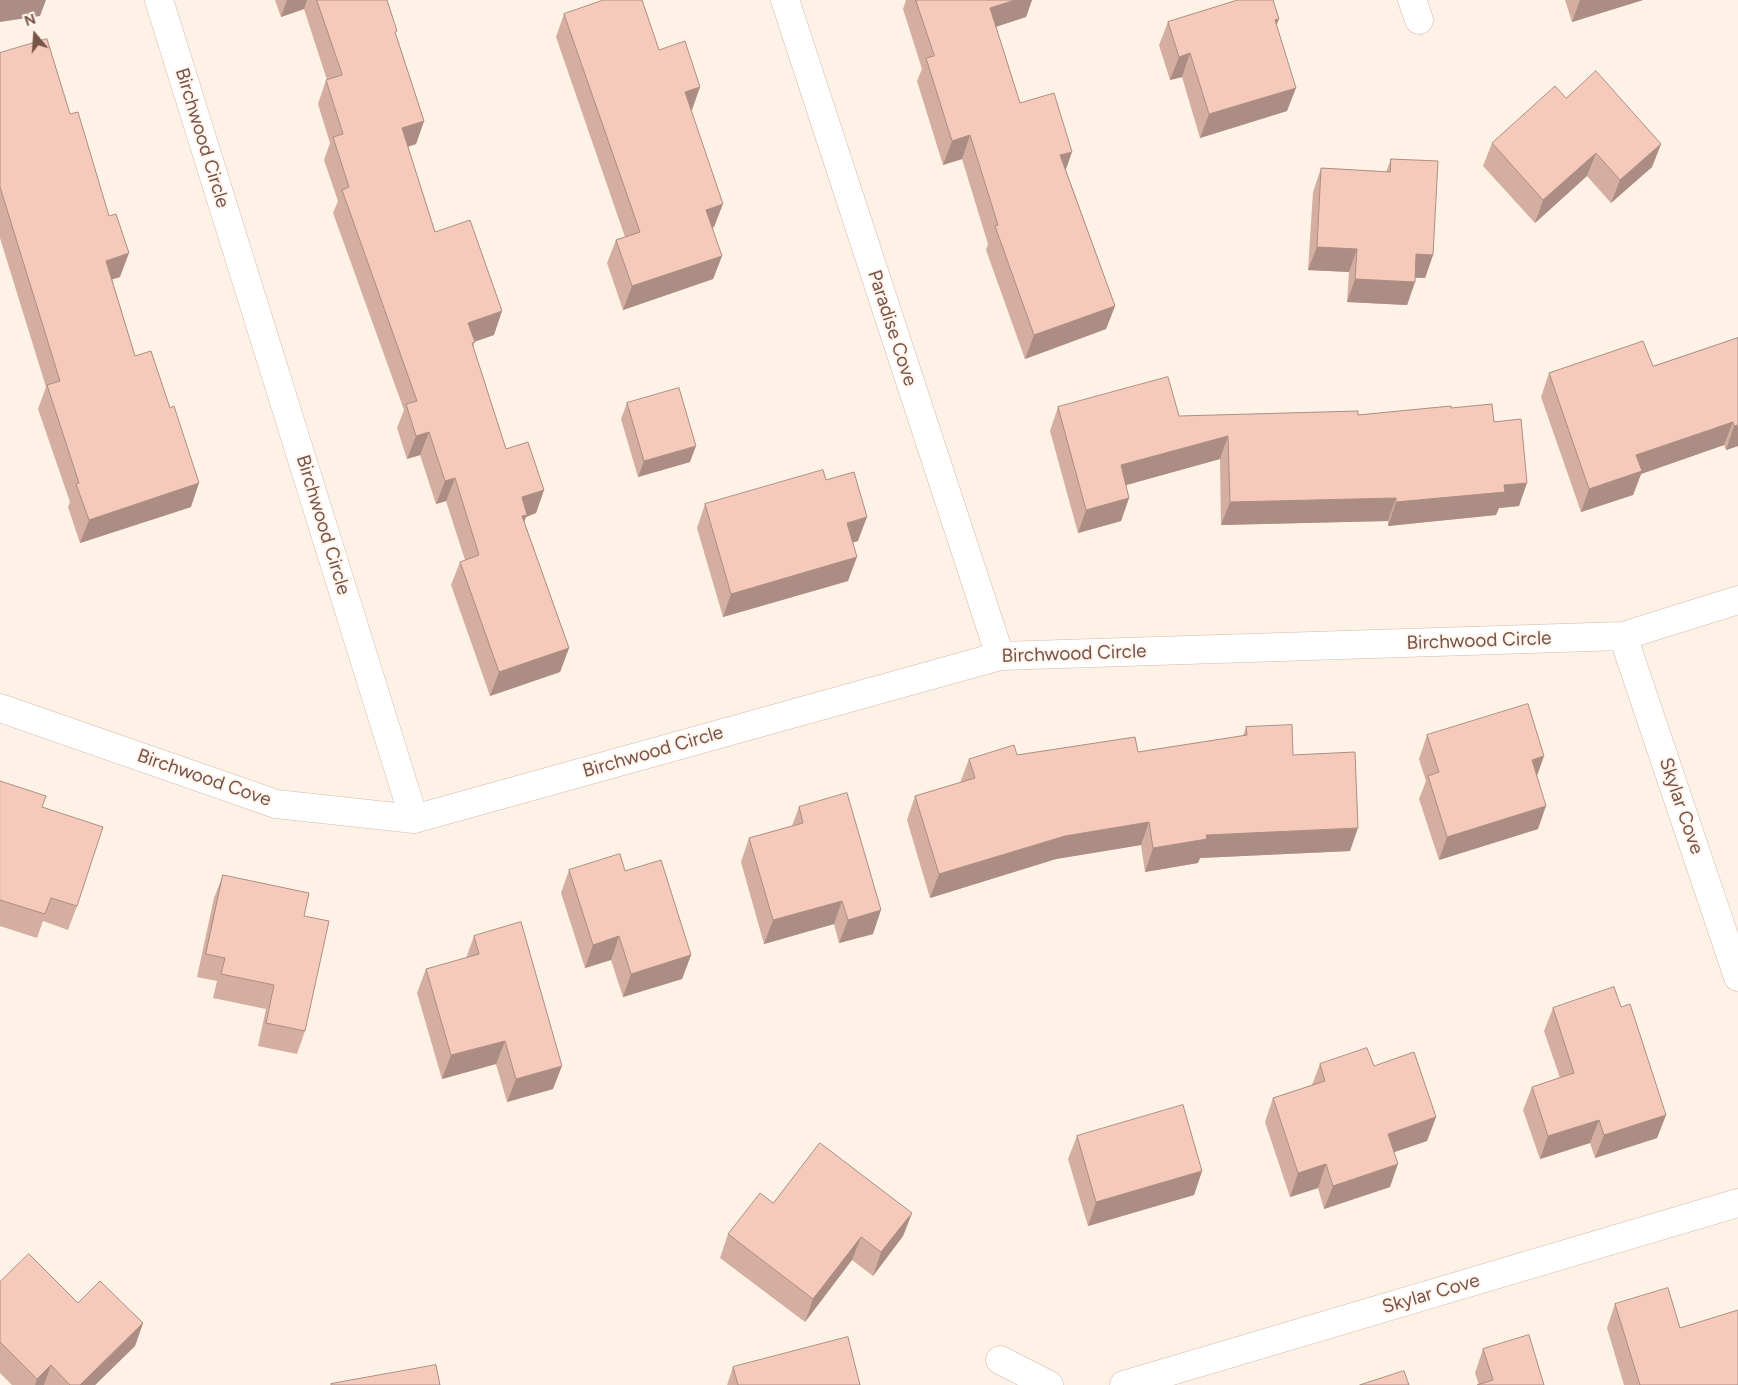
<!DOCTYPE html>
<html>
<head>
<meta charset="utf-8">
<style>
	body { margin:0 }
	#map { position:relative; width:1738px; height:1385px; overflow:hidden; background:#fef1e5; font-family:Figtree,sans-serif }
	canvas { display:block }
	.north { position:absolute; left:10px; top:10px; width:50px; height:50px; -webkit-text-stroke:4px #fff5ed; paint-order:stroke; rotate:342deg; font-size:14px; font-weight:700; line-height:20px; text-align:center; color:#785348 }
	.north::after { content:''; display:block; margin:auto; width:18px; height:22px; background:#785348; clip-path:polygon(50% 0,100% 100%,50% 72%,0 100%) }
</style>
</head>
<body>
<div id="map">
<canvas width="1738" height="1385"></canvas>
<div class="north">N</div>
</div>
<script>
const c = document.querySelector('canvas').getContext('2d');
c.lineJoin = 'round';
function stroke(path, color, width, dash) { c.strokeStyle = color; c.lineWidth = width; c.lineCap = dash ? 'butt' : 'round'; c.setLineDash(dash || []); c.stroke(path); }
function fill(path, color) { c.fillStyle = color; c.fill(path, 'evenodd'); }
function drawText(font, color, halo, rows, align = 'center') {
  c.font = font + ' Figtree,sans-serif'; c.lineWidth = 4; c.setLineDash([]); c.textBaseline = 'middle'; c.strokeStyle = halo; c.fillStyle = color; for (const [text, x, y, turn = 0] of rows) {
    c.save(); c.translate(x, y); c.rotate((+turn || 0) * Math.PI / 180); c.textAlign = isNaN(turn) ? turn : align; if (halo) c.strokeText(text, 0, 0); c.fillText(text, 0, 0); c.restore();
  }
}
const minor = new Path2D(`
	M 159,0 L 414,819 L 1000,656 L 1623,636 L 1738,600
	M 785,0 L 1000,656
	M 1412,0 L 1419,20
	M 1623,636 L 1738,977
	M 0,708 L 276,804 L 414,819
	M 1000,1360 L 1049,1385
	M 1124,1385 L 1738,1203`);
const wall = new Path2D(`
	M 275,0 L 387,0 L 396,35 L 424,121 L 416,144 L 408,147 L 435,232 L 494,335 L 475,341 L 473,347 L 506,449 L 544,490 L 536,513 L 526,517 L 524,521 L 569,648 L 560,672 L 490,696 L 451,585 L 460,562 L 465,560 L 446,501 L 436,504 L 420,455 L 407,459 L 397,428 L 404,410 L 333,213 L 338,201 L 324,160 L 330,143 L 318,104 L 326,80 L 327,80 L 304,9 L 281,17 Z
	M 906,0 L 1032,0 L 1026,17 L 996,27 L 1020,103 L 1066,170 L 1115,306 L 1106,329 L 1025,359 L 986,250 L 988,244 L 962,159 L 943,165 L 917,81 L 922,69 L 903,9 Z
	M 1565,0 L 1643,0 L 1572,22 Z
	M 564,14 L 659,50 L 700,87 L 691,110 L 714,227 L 712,228 L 722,256 L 713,279 L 623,310 L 607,263 L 616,240 L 625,237 L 556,37 Z
	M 1168,22 L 1276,26 L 1287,111 L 1200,138 L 1182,77 L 1170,80 L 1159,45 Z
	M 0,53 L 70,114 L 120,277 L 112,279 L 135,356 L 191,507 L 80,543 L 68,507 L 70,502 L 38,409 L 46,387 L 0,238 Z
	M 1492,143 L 1661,144 L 1652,167 L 1611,203 L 1587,176 L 1535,223 L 1483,166 Z
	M 1391,159 L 1433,255 L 1425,278 L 1415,278 L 1415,282 L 1407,305 L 1347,302 L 1349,272 L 1308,270 L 1313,192 L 1321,168 L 1386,172 Z
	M 1738,338 L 1738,446 L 1726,450 L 1724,445 L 1641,474 L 1633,495 L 1581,512 L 1541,397 L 1549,373 L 1653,366 Z
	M 627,403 L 690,462 L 638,477 L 621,419 Z
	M 1058,407 L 1179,416 L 1358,415 L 1451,408 L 1494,422 L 1519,506 L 1499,508 L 1496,515 L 1388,526 L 1388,521 L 1221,525 L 1220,459 L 1126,485 L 1129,498 L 1121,521 L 1078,533 L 1050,431 Z
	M 826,480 L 858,541 L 852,542 L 848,581 L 723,617 L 697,528 L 705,504 Z
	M 1246,727 L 1293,755 L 1350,851 L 1200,858 L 1198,863 L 1145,872 L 1141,845 L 1056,859 L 930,898 L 907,820 L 915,796 L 960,783 L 969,759 L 1017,755 L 1138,752 L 1243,736 Z
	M 1427,735 L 1538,829 L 1439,860 L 1419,799 L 1426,781 L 1419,759 Z
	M 0,781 L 42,807 L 77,906 L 68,930 L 43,921 L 37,938 L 0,926 Z
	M 799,807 L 873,934 L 839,943 L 834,924 L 764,944 L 741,862 L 749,838 L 792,826 Z
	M 569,870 L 625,871 L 691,955 L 682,979 L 623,997 L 611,960 L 585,968 L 561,893 Z
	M 223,875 L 304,916 L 305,1031 L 297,1054 L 258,1046 L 266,1009 L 213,998 L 217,981 L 197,977 L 214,898 Z
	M 474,936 L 553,1089 L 507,1102 L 496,1064 L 442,1079 L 417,993 L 426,969 L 466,958 Z
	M 1621,1007 L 1666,1115 L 1657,1138 L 1595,1158 L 1590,1143 L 1540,1159 L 1523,1110 L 1532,1087 L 1560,1078 L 1544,1031 L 1553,1008 Z
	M 1320,1064 L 1374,1066 L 1436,1117 L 1427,1141 L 1394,1152 L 1390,1187 L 1324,1209 L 1318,1188 L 1290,1197 L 1265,1122 L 1273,1098 L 1312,1085 Z
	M 1077,1136 L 1202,1171 L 1194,1195 L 1088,1226 L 1068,1159 Z
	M 912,1213 L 903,1236 L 873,1276 L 852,1260 L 805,1322 L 720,1258 L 728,1234 Z
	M 0,1282 L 78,1303 L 143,1323 L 135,1346 L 95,1385 L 12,1385 L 0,1373 Z
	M 1615,1304 L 1680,1328 L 1738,1385 L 1624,1385 L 1607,1328 Z
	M 1483,1349 L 1544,1385 L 1479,1385 L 1475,1373 Z
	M 733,1367 L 860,1385 L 727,1385 Z`);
const shadedWall = new Path2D(`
	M 0,0 L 46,0 L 40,16 L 0,22 Z
	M 287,0 L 307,0 L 304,9 L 281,17 Z
	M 1015,0 L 1032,0 L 1026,17 L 982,31 L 990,8 Z
	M 1580,0 L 1643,0 L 1572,22 Z
	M 1279,19 L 1270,42 L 1275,20 Z
	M 1190,53 L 1182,77 L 1170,80 L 1179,57 Z
	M 700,87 L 692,110 L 677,115 L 685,92 Z
	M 1296,88 L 1287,111 L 1200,138 L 1209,114 Z
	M 424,121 L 416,144 L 393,151 L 402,128 Z
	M 970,135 L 962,159 L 943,165 L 952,141 Z
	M 1661,144 L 1652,167 L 1611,203 L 1620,180 Z
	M 1072,152 L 1064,175 L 1060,155 Z
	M 1596,153 L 1587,176 L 1535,223 L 1543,200 Z
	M 723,204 L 714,227 L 698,233 L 706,210 Z
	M 1317,247 L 1357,249 L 1349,272 L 1308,270 Z
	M 129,253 L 120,277 L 98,284 L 106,261 Z
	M 1416,254 L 1433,255 L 1425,278 L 1408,277 Z
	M 722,256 L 713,279 L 623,310 L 632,286 Z
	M 1355,279 L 1415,282 L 1407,305 L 1347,302 Z
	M 1115,306 L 1106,329 L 1025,359 L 1034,335 Z
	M 502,311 L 494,335 L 460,347 L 468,323 Z
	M 1733,422 L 1724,445 L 1641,474 L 1633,495 L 1581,512 L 1589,489 L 1636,455 Z
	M 1738,425 L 1738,446 L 1726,450 L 1734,426 Z
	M 429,432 L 420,455 L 407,459 L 416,436 Z
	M 1228,436 L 1220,459 L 1112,489 L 1121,465 Z
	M 696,446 L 690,462 L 638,477 L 644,461 Z
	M 455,478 L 446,501 L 436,504 L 445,481 Z
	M 199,483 L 191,507 L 80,543 L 89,520 Z
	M 1527,483 L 1519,506 L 1499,508 L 1496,515 L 1388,526 L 1396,502 L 1504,485 Z
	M 544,490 L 536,513 L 526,517 L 518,538 L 522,497 Z
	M 1129,498 L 1121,521 L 1078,533 L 1086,510 Z
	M 1396,498 L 1388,521 L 1221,525 L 1230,502 Z
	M 867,517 L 858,541 L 838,547 L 847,523 Z
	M 857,557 L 848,581 L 723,617 L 731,594 Z
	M 569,648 L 560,672 L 490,696 L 499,672 Z
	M 1544,756 L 1536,779 L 1532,760 Z
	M 1546,806 L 1538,829 L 1439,860 L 1447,837 Z
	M 1149,822 L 1141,845 L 1056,859 L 930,898 L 939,874 L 1065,836 Z
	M 1358,828 L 1350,851 L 1200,858 L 1198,863 L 1145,872 L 1153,848 L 1206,835 Z
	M 842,901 L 834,924 L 764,944 L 773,920 Z
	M 881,910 L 873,934 L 839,943 L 848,920 Z
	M 619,936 L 611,960 L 585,968 L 593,945 Z
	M 691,955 L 682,979 L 623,997 L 631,974 Z
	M 505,1041 L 496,1064 L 442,1079 L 451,1055 Z
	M 562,1066 L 553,1089 L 507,1102 L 516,1079 Z
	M 1666,1115 L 1657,1138 L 1595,1158 L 1604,1135 Z
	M 1436,1117 L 1427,1141 L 1380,1157 L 1388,1134 Z
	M 1599,1120 L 1590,1143 L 1540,1159 L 1548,1136 Z
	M 1326,1164 L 1318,1188 L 1290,1197 L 1298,1173 Z
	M 1398,1164 L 1390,1187 L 1324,1209 L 1333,1186 Z
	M 1202,1171 L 1194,1195 L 1088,1226 L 1096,1202 Z
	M 912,1213 L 903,1236 L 873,1276 L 881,1252 Z
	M 861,1237 L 852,1260 L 805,1322 L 813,1299 Z
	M 143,1323 L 135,1346 L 95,1385 L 80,1385 Z
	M 51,1365 L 44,1385 L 35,1385 L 37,1379 Z`);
const building = new Path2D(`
	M 317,0 L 387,0 L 397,31 L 395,32 L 424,121 L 402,128 L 435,232 L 470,220 L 502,311 L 468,323 L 475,342 L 472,343 L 506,449 L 528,442 L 544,490 L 522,497 L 527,515 L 522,516 L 569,648 L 499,672 L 460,562 L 479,555 L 455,478 L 445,481 L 429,432 L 416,436 L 406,404 L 417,401 L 342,190 L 349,187 L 333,137 L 343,134 L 326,80 L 342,75 Z
	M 604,0 L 642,0 L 659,50 L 685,41 L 700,87 L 685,92 L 723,204 L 706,210 L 722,256 L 632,286 L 616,240 L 640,232 L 564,14 Z
	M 916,0 L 1015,0 L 990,8 L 1020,103 L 1054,93 L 1072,152 L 1060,155 L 1115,306 L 1034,335 L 995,226 L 998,225 L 970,135 L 952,141 L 926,58 L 934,56 Z
	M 1238,0 L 1273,0 L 1279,19 L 1275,20 L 1296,88 L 1209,114 L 1190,53 L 1179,57 L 1168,22 Z
	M 47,39 L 70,114 L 78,112 L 109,216 L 116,214 L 129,253 L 106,261 L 135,356 L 151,351 L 170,408 L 174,406 L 199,483 L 89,520 L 76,484 L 79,483 L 47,385 L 60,381 L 0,187 L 0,53 Z
	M 1596,71 L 1661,144 L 1620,180 L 1596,153 L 1543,200 L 1492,143 L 1555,86 L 1566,98 Z
	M 1391,159 L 1438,161 L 1433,255 L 1416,254 L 1415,282 L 1355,279 L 1357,249 L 1317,247 L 1321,168 L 1390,172 Z
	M 1738,338 L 1738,425 L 1734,426 L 1733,422 L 1636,455 L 1642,471 L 1589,489 L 1549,373 L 1643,341 L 1653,366 Z
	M 1168,377 L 1179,416 L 1358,411 L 1358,415 L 1451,406 L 1451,408 L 1492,404 L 1494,422 L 1521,419 L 1527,483 L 1504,485 L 1505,492 L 1396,502 L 1396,498 L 1230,502 L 1228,436 L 1121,465 L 1129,498 L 1086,510 L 1058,407 Z
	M 679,388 L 696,446 L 644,461 L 627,403 Z
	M 823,470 L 826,480 L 854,472 L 867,517 L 847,523 L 857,557 L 731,594 L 705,504 Z
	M 1528,704 L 1544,756 L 1532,760 L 1546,806 L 1447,837 L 1428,776 L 1439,772 L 1427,735 Z
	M 1292,725 L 1293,755 L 1355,752 L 1358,828 L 1206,835 L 1207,839 L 1153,848 L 1149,822 L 1065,836 L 939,874 L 915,796 L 975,778 L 969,759 L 1014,745 L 1017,755 L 1135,737 L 1138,752 L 1247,735 L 1246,727 Z
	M 0,781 L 46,796 L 42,807 L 103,827 L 77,906 L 51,898 L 45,914 L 0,900 Z
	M 847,793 L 881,910 L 848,920 L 842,901 L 773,920 L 749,838 L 803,823 L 799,807 Z
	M 620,854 L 625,871 L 661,860 L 691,955 L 631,974 L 619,936 L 593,945 L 569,870 Z
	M 223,875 L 309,893 L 304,916 L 329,921 L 305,1031 L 266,1023 L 274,985 L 221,974 L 225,958 L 206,954 Z
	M 521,922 L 562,1066 L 516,1079 L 505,1041 L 451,1055 L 426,969 L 479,954 L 474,936 Z
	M 1614,987 L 1621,1007 L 1630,1004 L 1666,1115 L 1604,1135 L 1599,1120 L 1548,1136 L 1532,1087 L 1574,1073 L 1553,1008 Z
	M 1367,1048 L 1374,1066 L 1414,1052 L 1436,1117 L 1388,1134 L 1398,1164 L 1333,1186 L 1326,1164 L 1298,1173 L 1273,1098 L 1325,1081 L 1320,1064 Z
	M 1183,1105 L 1202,1171 L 1096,1202 L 1077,1136 Z
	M 820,1143 L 912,1213 L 881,1252 L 861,1237 L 813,1299 L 728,1234 L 760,1193 L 773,1203 Z
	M 29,1254 L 78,1303 L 100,1281 L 143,1323 L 80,1385 L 70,1385 L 51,1365 L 37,1379 L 0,1342 L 0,1282 Z
	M 1668,1288 L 1680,1328 L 1738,1310 L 1738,1385 L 1640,1385 L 1615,1304 Z
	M 1529,1335 L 1544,1385 L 1477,1385 L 1493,1380 L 1483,1349 Z
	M 848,1337 L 860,1385 L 738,1385 L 733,1367 Z
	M 436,1365 L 440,1385 L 331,1385 L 331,1384 Z
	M 1404,1371 L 1409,1385 L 1360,1385 Z`);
const streetNames = [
	["Birchwood Circle",202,138,73],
	["Paradise Cove",892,328,72],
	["Birchwood Circle",323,525,73],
	["Birchwood Circle",1479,641,-2],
	["Birchwood Circle",1074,654,-2],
	["Birchwood Circle",653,752,-16],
	["Birchwood Cove",204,778,19],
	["Skylar Cove",1681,806,71],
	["Skylar Cove",1431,1294,-16]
];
stroke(minor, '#d2b9ad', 29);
stroke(minor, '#fff', 28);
fill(wall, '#d3aea1');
fill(shadedWall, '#ac8d83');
fill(building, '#f5cabb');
stroke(building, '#ac8d83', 1);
drawText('19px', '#785348', '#fff5ed', streetNames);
</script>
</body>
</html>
